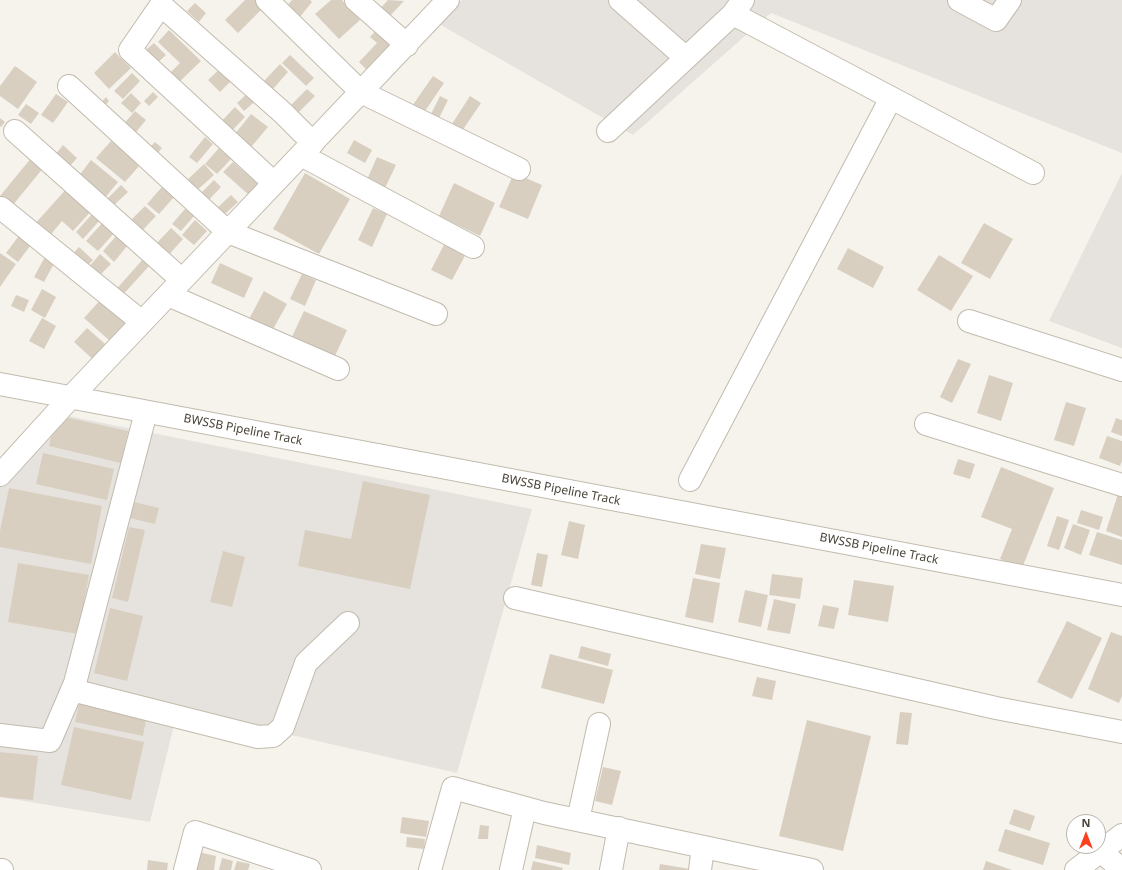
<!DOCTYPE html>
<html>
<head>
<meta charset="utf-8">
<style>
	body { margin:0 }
	#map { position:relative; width:1122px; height:870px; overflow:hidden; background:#f6f3ec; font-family:"Noto Sans",sans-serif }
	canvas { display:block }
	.north { position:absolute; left:1066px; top:814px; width:40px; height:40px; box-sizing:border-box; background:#fff; border:1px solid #b7b4b0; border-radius:50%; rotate:0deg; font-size:11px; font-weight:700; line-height:16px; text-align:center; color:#4b4439 }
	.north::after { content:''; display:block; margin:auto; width:14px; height:18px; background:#fc3f1d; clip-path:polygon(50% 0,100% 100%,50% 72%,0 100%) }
</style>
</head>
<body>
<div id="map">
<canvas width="1122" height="870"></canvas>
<div class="north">N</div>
</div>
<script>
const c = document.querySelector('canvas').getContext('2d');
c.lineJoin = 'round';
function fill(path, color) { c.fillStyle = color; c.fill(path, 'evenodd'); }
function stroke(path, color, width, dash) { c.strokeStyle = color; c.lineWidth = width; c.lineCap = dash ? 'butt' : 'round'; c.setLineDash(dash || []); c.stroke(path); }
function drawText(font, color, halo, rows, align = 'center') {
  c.font = font + ' "Noto Sans",sans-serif'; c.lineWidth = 4; c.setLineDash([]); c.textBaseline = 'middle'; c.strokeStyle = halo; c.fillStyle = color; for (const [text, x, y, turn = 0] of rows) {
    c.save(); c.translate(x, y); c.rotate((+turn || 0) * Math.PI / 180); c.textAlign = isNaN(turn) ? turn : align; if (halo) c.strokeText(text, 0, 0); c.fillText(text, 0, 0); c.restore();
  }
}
const industrial = new Path2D(`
	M 462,0 L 1122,0 L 1122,153 L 771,13 L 633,135 L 439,24 Z
	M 1122,173 L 1122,348 L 1049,321 Z
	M 58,414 L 532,509 L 457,773 L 178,709 L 150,822 L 0,797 L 0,482 Z`);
const building = new Path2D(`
	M 245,0 L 255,0 L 263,8 L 238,33 L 225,20 Z
	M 292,0 L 310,0 L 312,2 L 295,23 L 282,12 Z
	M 331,0 L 342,0 L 360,20 L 339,39 L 315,14 Z
	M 388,0 L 404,1 L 388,18 L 379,10 Z
	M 195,3 L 206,13 L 199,22 L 187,11 Z
	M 378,28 L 394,43 L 368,71 L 359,62 L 377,43 L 370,37 Z
	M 169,30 L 201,61 L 173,88 L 164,79 L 180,63 L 158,42 Z
	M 154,43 L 166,55 L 153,67 L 141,54 Z
	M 115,52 L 131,68 L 109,89 L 94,73 Z
	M 290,55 L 314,78 L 306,86 L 282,63 Z
	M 280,64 L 288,72 L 272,90 L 263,82 Z
	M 224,65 L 236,76 L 220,92 L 208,80 Z
	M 15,66 L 37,82 L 18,109 L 0,96 L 0,86 Z
	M 132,73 L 140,81 L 123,99 L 114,91 Z
	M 433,76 L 444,83 L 421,117 L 410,109 Z
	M 307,89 L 315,96 L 298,113 L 291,105 Z
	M 251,90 L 259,98 L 244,111 L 237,103 Z
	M 153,92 L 158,97 L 149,106 L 144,101 Z
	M 131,93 L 141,103 L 132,113 L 121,103 Z
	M 56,94 L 68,102 L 53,123 L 41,115 Z
	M 440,96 L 448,100 L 439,118 L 431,114 Z
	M 470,96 L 481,103 L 460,134 L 450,127 Z
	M 106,97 L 109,101 L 103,108 L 99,105 Z
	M 26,104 L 39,113 L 31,124 L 18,115 Z
	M 235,107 L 245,117 L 227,136 L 217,126 Z
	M 135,111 L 146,120 L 132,137 L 121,127 Z
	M 251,114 L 268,127 L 246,153 L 230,140 Z
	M 0,118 L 5,122 L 1,127 L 0,126 Z
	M 205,137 L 213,144 L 197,163 L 189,157 Z
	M 354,140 L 372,150 L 365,163 L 347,153 Z
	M 111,141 L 140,165 L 125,182 L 96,158 Z
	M 155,142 L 162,148 L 156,155 L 148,149 Z
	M 63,145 L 77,158 L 69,167 L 55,155 Z
	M 219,148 L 231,159 L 217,174 L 205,164 Z
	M 32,157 L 44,167 L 12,206 L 0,196 Z
	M 377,157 L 396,165 L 384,190 L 366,182 Z
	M 91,160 L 118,182 L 104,199 L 78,177 Z
	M 233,162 L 258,184 L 249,195 L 223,172 Z
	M 204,164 L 214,175 L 194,193 L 184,183 Z
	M 305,173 L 350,199 L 319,254 L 273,229 Z
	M 514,173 L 542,185 L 528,219 L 499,207 Z
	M 214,180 L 221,187 L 205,204 L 197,197 Z
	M 454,183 L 495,203 L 480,236 L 439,216 Z
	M 121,185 L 128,192 L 111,208 L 105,201 Z
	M 69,186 L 94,208 L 73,231 L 62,221 L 47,239 L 33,226 Z
	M 162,187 L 174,197 L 159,214 L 147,204 Z
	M 231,195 L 238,202 L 224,215 L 217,208 Z
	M 145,206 L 156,216 L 141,232 L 130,221 Z
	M 373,208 L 387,214 L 372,247 L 358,240 Z
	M 185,209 L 194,216 L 181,231 L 172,224 Z
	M 93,213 L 100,220 L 83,239 L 76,232 Z
	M 195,220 L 207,231 L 194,245 L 182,235 Z
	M 104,221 L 116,231 L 98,251 L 86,241 Z
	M 984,223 L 1013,239 L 990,279 L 961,263 Z
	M 171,228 L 183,239 L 165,259 L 153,247 Z
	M 21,233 L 33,242 L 18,262 L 6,253 Z
	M 117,235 L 128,245 L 114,262 L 103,251 Z
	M 447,239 L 468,250 L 452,280 L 431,270 Z
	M 79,247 L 93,260 L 83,270 L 69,258 Z
	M 848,248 L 884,267 L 873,288 L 837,269 Z
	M 0,253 L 16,264 L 0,287 Z
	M 100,254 L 111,264 L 96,279 L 86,270 Z
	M 46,255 L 56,260 L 44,282 L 34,277 Z
	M 939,255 L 973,276 L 951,311 L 917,290 Z
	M 144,258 L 151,264 L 118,300 L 112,294 Z
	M 220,263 L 253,278 L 244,298 L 211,283 Z
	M 302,274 L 316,280 L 305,306 L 290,299 Z
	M 42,289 L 56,297 L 45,318 L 31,310 Z
	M 264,291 L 287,304 L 271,333 L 248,321 Z
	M 16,295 L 29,300 L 24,312 L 11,306 Z
	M 103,297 L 129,320 L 110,341 L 84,318 Z
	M 304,311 L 347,330 L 334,358 L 291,339 Z
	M 42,318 L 56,326 L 44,349 L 29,341 Z
	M 87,328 L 112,350 L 99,365 L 74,342 Z
	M 958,359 L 971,364 L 952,403 L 940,397 Z
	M 989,375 L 1013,383 L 1001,421 L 977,413 Z
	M 1066,402 L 1086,408 L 1074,446 L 1054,440 Z
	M 56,415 L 128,431 L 121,463 L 49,446 Z
	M 1116,418 L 1122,420 L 1122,436 L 1111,432 Z
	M 1107,436 L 1122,441 L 1122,461 L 1120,466 L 1099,458 Z
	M 43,453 L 114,469 L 107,500 L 36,484 Z
	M 958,459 L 975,464 L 970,479 L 953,474 Z
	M 1001,467 L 1054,488 L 1022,568 L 1000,559 L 1012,529 L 981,517 Z
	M 363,481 L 430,495 L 410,589 L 298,566 L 305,530 L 351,539 Z
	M 9,488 L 102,506 L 91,564 L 0,547 L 0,531 Z
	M 1119,491 L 1122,492 L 1122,537 L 1106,531 Z
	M 134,502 L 159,508 L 155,524 L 130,518 Z
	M 1081,510 L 1103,517 L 1099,530 L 1077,523 Z
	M 1057,516 L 1069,520 L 1059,550 L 1047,546 Z
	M 569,521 L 585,525 L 578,559 L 561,555 Z
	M 1073,524 L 1090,530 L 1081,555 L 1064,548 Z
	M 129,527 L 145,530 L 128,602 L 112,598 Z
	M 1097,532 L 1122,540 L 1122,565 L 1089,555 Z
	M 701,544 L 726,548 L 720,579 L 695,574 Z
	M 223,551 L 245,557 L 232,607 L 210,602 Z
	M 537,553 L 548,555 L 542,587 L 531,585 Z
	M 18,563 L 89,575 L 78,634 L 8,622 Z
	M 772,574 L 803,578 L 800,599 L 769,595 Z
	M 693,578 L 720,583 L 713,623 L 685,617 Z
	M 854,580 L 894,586 L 888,622 L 848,615 Z
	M 745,590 L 768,595 L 761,627 L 738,622 Z
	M 774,599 L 796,604 L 790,634 L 767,630 Z
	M 823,605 L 839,608 L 834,629 L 818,626 Z
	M 110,608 L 143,616 L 127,681 L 94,673 Z
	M 1067,621 L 1102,638 L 1072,699 L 1037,682 Z
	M 1111,632 L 1122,636 L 1122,696 L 1119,703 L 1088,689 Z
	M 581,646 L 611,654 L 608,666 L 578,658 Z
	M 550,654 L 613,670 L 604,704 L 541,688 Z
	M 757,677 L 776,681 L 772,700 L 752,696 Z
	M 80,699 L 147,714 L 143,736 L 75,722 Z
	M 900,712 L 912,713 L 908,745 L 896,744 Z
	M 807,720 L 871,736 L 843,851 L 779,836 Z
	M 74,727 L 144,742 L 131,800 L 61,785 Z
	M 0,752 L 38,756 L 33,800 L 0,797 Z
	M 603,767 L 621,771 L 612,805 L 595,801 Z
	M 1014,809 L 1035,816 L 1030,831 L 1009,824 Z
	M 402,817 L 429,821 L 426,837 L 400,833 Z
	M 480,825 L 489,826 L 488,839 L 478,839 Z
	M 1005,829 L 1050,843 L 1043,865 L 998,851 Z
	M 407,837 L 425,839 L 424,849 L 406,847 Z
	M 537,845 L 571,853 L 569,865 L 535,858 Z
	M 198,852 L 216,856 L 214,870 L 194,870 Z
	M 222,858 L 233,861 L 231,870 L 219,870 Z
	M 148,860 L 168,863 L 167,870 L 147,870 Z
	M 237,861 L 250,864 L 248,870 L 234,870 Z
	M 533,861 L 563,868 L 562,870 L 531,870 Z
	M 986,861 L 1012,870 L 983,870 Z
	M 660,864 L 690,869 L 690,870 L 659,870 Z`);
const minor = new Path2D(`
	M 267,0 L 361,92 L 519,169
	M 356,0 L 407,45
	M 620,0 L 686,58
	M 959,0 L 996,20 L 1010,0
	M 733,14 L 1033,173
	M 69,86 L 228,232 L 436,314
	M 15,131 L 182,280
	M 608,131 L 733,14 L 743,0
	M 301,155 L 473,247
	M 274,183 L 130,50 L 161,5 L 283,113 L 313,143
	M 1,208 L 142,322
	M 168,295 L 338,369
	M 969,321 L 1122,370
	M 0,384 L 1122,595
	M 926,424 L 1122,485
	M 0,475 L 71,397 L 448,0
	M 690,480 L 891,98
	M 515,598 L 996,708 L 1122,732
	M 72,690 L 258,737 L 273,736 L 283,727 L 306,663 L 348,623
	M 0,735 L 50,741 L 75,683 L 146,412
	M 578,820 L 599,724
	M 1101,851 L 1122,870
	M 0,870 L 2,870
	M 185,870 L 195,832 L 310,870
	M 430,870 L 453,788 L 544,813 L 812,870
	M 511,870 L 525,808
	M 611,870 L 619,828
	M 700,870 L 703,847
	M 1076,870 L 1122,835`);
const streetNames = [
	["BWSSB Pipeline Track",243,430,11],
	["BWSSB Pipeline Track",561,490,11],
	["BWSSB Pipeline Track",879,549,11]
];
fill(industrial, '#e6e2dd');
fill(building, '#d8cfc1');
stroke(minor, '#c2bbae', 24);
stroke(minor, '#fff', 22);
drawText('12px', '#4b4439', '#fff', streetNames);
</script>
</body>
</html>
